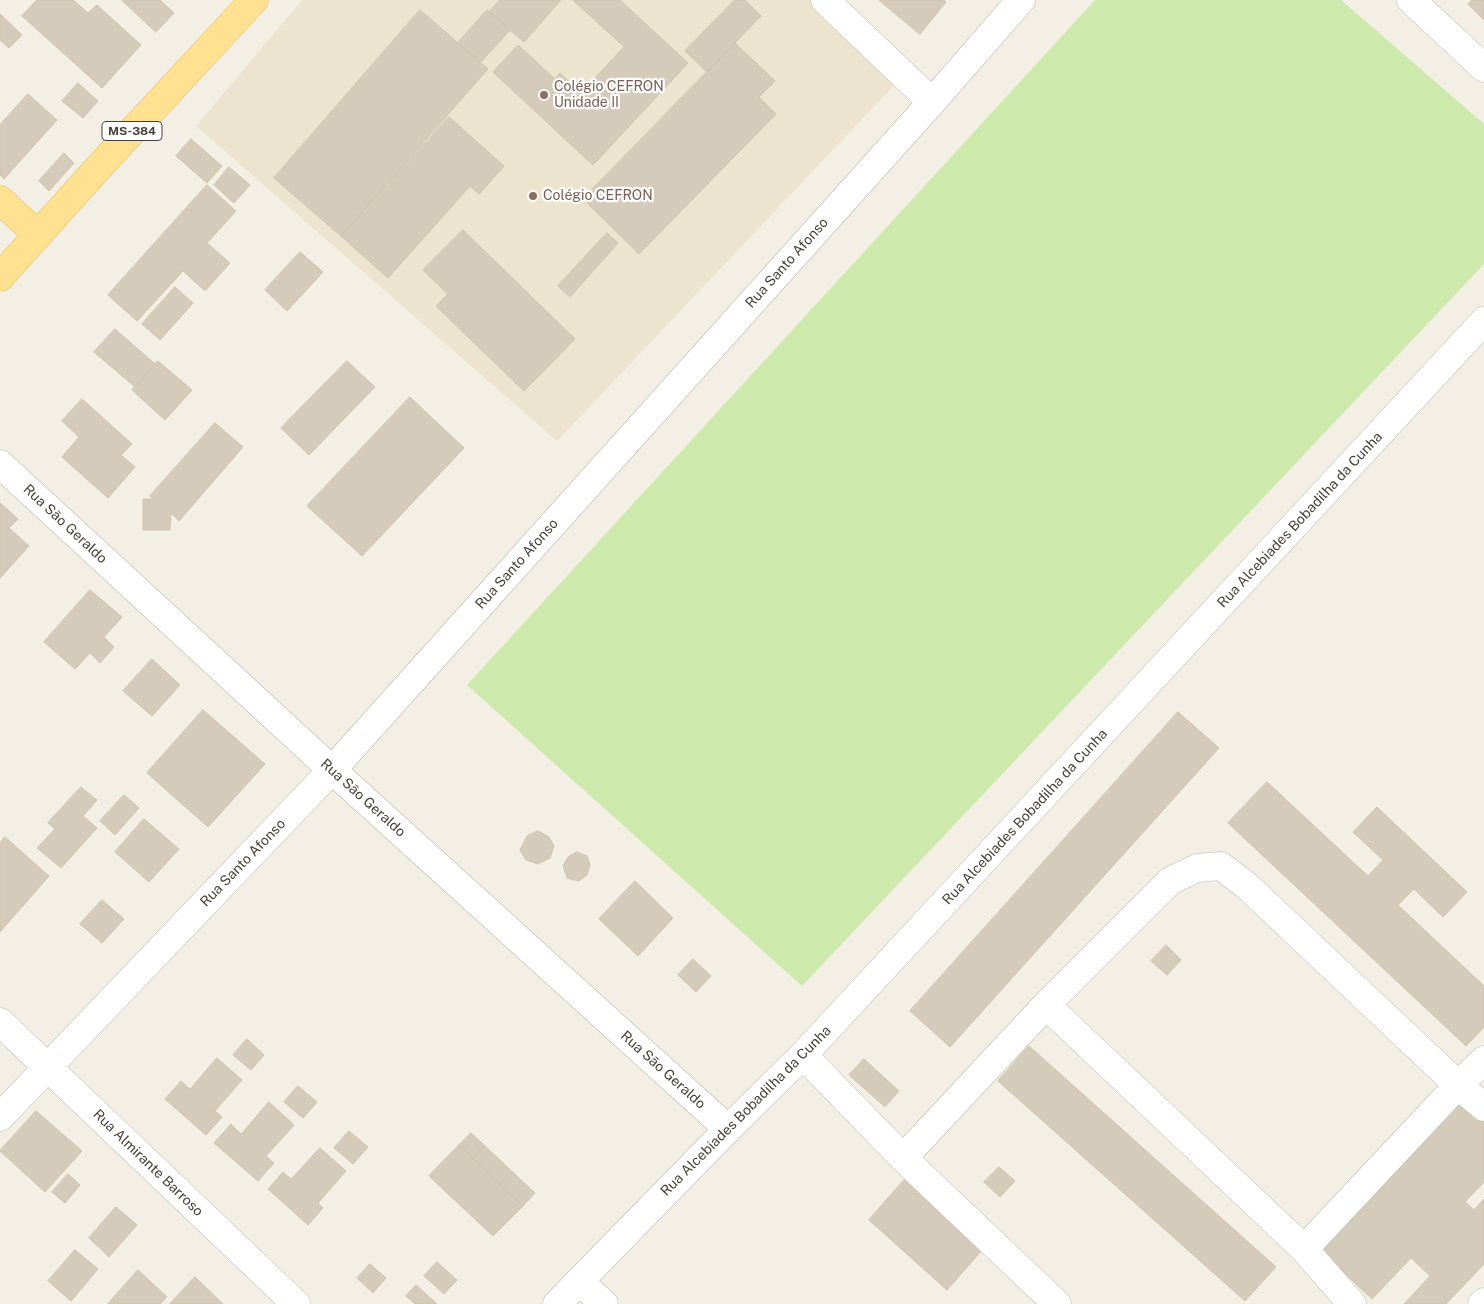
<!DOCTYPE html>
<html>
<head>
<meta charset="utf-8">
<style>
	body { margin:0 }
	canvas { display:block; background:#f3efe5 }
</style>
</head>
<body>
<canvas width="1484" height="1304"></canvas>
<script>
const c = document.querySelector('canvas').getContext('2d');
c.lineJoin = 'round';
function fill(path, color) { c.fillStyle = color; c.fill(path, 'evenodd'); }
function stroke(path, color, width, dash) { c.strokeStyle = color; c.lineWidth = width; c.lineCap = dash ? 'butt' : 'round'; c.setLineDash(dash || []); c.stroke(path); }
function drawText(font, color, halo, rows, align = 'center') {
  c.font = font + ' "Public Sans",sans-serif'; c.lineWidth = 4.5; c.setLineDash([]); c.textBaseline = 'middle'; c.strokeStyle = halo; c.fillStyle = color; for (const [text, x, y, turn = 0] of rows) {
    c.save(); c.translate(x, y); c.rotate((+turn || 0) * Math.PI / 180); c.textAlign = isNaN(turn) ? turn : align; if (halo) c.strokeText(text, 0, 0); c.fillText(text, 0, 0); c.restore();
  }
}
const education = new Path2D(`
	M 302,0 L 812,0 L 901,78 L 557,441 L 196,126 Z`);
const green = new Path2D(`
	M 1095,0 L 1341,0 L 1484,124 L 1484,264 L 802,986 L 467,685 Z`);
const building = new Path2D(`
	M 37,0 L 73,0 L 88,13 L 97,5 L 141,45 L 102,88 L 22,16 Z
	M 122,0 L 160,0 L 174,13 L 156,32 Z
	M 500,0 L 561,0 L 524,42 L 489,12 Z
	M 573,0 L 620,0 L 688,63 L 593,165 L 493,72 L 518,45 L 555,79 L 560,73 L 581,93 L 624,47 Z
	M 735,0 L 745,0 L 761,16 L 707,72 L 685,51 Z
	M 879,0 L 944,0 L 946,2 L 920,34 Z
	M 1472,0 L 1484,0 L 1484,20 L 1468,4 Z
	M 420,10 L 488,69 L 341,236 L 274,178 Z
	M 487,10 L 510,30 L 480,63 L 458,43 Z
	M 0,14 L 22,35 L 9,48 L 0,40 Z
	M 735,43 L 775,81 L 759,97 L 776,114 L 639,254 L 583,199 Z
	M 78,83 L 98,101 L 83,118 L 62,101 Z
	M 28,94 L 57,120 L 4,179 L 0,175 L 0,125 Z
	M 449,117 L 504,166 L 479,194 L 470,186 L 388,278 L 341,236 Z
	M 191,139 L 222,166 L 207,183 L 176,156 Z
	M 64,153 L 74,163 L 49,191 L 39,181 Z
	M 229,167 L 250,185 L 234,203 L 214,185 Z
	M 207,185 L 236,211 L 207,243 L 230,263 L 205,291 L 183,271 L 137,321 L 108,295 Z
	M 463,230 L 575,339 L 524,391 L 436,306 L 448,294 L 423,270 Z
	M 607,233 L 618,243 L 570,297 L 558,286 Z
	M 300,252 L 323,272 L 287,311 L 265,290 Z
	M 175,287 L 193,303 L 160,340 L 142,324 Z
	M 115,329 L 155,364 L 135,387 L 94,352 Z
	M 158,361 L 192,390 L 165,420 L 132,390 Z
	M 347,361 L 375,387 L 309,455 L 281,428 Z
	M 410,397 L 464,448 L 362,556 L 307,506 Z
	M 82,399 L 132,444 L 121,455 L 135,467 L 108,498 L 62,457 L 79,437 L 62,421 Z
	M 215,423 L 243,447 L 179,521 L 171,513 L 170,530 L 143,530 L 143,499 L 154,499 L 150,496 Z
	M 0,503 L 18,519 L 9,528 L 29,546 L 0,578 Z
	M 90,590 L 122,617 L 104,637 L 114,647 L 100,663 L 90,653 L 75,669 L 44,642 Z
	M 152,659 L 180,685 L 152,716 L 123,691 Z
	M 203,710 L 265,764 L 208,827 L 147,773 Z
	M 1178,712 L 1219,748 L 950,1047 L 910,1011 Z
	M 1267,782 L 1368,876 L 1383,860 L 1353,832 L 1377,807 L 1467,892 L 1443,917 L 1414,889 L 1398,905 L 1484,986 L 1484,1027 L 1466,1046 L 1228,823 Z
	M 81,787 L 97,800 L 83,816 L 97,828 L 61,868 L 37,848 L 55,829 L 48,823 Z
	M 124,795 L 139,808 L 115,835 L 100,821 Z
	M 144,819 L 179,849 L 149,882 L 115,852 Z
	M 538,831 L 549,837 L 554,846 L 550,858 L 538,864 L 526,860 L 520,850 L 527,836 Z
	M 5,837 L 49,876 L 0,932 L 0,843 Z
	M 577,852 L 587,856 L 590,865 L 587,875 L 579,881 L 567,878 L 563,866 L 568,857 Z
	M 635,881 L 673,918 L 638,956 L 599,919 Z
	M 102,900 L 124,919 L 102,943 L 80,924 Z
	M 1166,945 L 1181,960 L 1167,975 L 1151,961 Z
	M 693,959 L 711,976 L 696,992 L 678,975 Z
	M 247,1039 L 264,1055 L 251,1070 L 233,1055 Z
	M 1029,1046 L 1276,1267 L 1245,1301 L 998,1081 Z
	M 217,1058 L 242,1080 L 215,1111 L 222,1117 L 206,1135 L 165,1099 L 181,1081 L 190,1089 Z
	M 864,1059 L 899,1091 L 885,1107 L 849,1075 Z
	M 298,1086 L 317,1102 L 303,1118 L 284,1102 Z
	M 1464,1100 L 1484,1118 L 1484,1182 L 1465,1202 L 1474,1210 L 1484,1199 L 1484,1264 L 1446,1304 L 1404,1304 L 1430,1276 L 1411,1258 L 1372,1299 L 1321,1251 Z
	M 269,1102 L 294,1125 L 266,1156 L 274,1163 L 258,1181 L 214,1143 L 231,1124 L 241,1134 Z
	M 36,1111 L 82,1151 L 45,1192 L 0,1151 Z
	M 349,1131 L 368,1147 L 353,1164 L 334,1148 Z
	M 471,1133 L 485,1146 L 473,1159 L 459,1145 Z
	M 459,1145 L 523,1206 L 493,1236 L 429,1176 Z
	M 485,1146 L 535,1193 L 523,1206 L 473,1159 Z
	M 320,1148 L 346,1171 L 318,1203 L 323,1208 L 308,1225 L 268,1189 L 283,1172 L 291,1179 Z
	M 999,1167 L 1015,1181 L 1000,1197 L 984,1182 Z
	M 68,1174 L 80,1185 L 65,1203 L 52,1192 Z
	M 905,1179 L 983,1249 L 947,1290 L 869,1220 Z
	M 116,1207 L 137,1225 L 109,1257 L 89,1238 Z
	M 75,1250 L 98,1269 L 71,1301 L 48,1281 Z
	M 437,1262 L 457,1280 L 444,1294 L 424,1276 Z
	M 370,1264 L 386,1278 L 373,1293 L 357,1278 Z
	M 138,1270 L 167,1297 L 160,1304 L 108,1304 Z
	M 195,1277 L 223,1304 L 170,1304 Z
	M 416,1285 L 437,1304 L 415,1304 L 406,1296 Z`);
const minor = new Path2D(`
	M 825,0 L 932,102
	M 1411,0 L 1484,68
	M 0,464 L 332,770 L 728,1129
	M 1046,1005 L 1304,1249 L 1352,1304
	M 0,1022 L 296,1304
	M 803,1055 L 903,1158 L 1057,1304
	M 0,1117 L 332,770 L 932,102 L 1021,0
	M 903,1158 L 1046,1005 L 1170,881 L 1197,868 L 1221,866 L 1247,886 L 1458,1085 L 1484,1107
	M 1304,1249 L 1458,1085 L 1484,1060
	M 579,1281 L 604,1304
	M 557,1304 L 728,1129 L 803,1055 L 1484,321
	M 1482,1304 L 1484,1302`);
const major = new Path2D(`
	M 0,200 L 38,235
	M 0,277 L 98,168 L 254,0`);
const markers = [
	[544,95,5,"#8d6e63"],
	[533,196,5,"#8d6e63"]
];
const shields = [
	[132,131,60]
];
const shieldNames = [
	["MS-384",132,131]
];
const educationNames = [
	["Colégio CEFRON",554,87],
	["Unidade II",554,103],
	["Colégio CEFRON",543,196]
];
const streetNames = [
	["Rua Santo Afonso",787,263,-48],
	["Rua Alcebiades Bobadilha da Cunha",1300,520,-47],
	["Rua São Geraldo",65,524,43],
	["Rua Santo Afonso",517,564,-48],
	["Rua São Geraldo",363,798,42],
	["Rua Alcebiades Bobadilha da Cunha",1025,817,-47],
	["Rua Santo Afonso",243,863,-46],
	["Rua São Geraldo",663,1070,42],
	["Rua Alcebiades Bobadilha da Cunha",746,1111,-45],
	["Rua Almirante Barroso",148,1163,44]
];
fill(education, '#ede4cf');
fill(green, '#cde9ac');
fill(building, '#d5cbba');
stroke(building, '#d0c3ad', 1);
stroke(minor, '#bfb7a8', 29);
stroke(major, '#e7bf60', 29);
stroke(minor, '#fff', 28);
stroke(major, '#ffe192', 28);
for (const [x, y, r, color] of markers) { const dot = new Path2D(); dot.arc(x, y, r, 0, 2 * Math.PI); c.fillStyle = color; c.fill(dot); stroke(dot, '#fff', 2); }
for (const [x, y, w] of shields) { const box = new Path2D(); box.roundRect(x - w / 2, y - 9.5, w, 19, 4); c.fillStyle = '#fff'; c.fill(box); stroke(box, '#463f35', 1); }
drawText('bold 12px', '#463f35', null, shieldNames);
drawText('14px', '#785e54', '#fff', educationNames, 'left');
drawText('14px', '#463f35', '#fff', streetNames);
</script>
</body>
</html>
